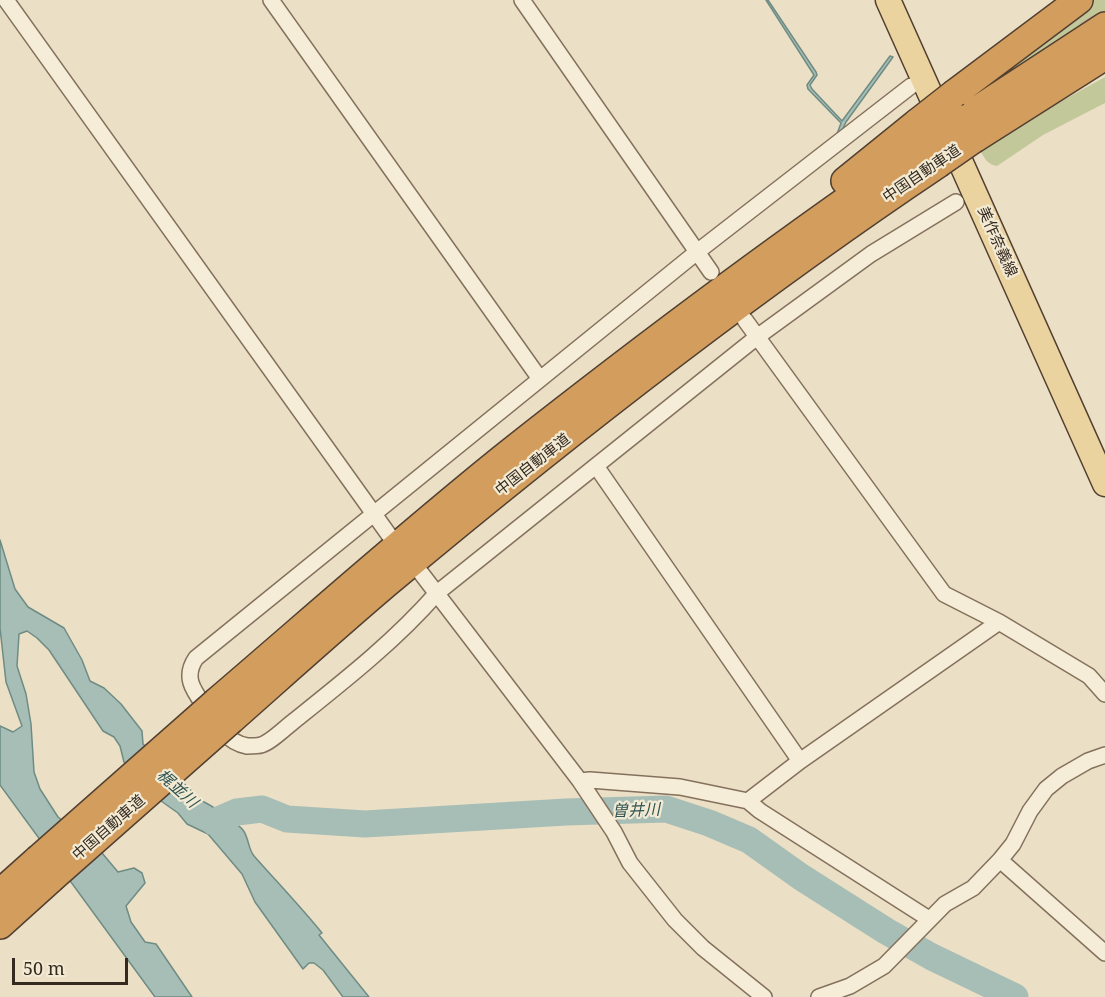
<!DOCTYPE html>
<html>
<head>
<meta charset="utf-8">
<style>
	body { margin:0 }
	#map { position:relative; width:1105px; height:997px; overflow:hidden; background:#ebdfc5; font-family:"Noto Serif",serif }
	canvas { display:block }
	.scale { position:absolute; left:12px; top:958px; width:116px; height:27px; box-sizing:border-box; border:3px solid #352a1f; border-top:0; padding-left:8px; font-size:18px; line-height:21px; white-space:nowrap; color:#352a1f; -webkit-text-stroke:4px #f3ead4; paint-order:stroke }
</style>
</head>
<body>
<div id="map">
<canvas width="1105" height="997"></canvas>
<div class="scale">50 m</div>
</div>
<script>
const c = document.querySelector('canvas').getContext('2d');
c.lineJoin = 'round';
function fill(path, color) { c.fillStyle = color; c.fill(path, 'evenodd'); }
function stroke(path, color, width, dash) { c.strokeStyle = color; c.lineWidth = width; c.lineCap = dash ? 'butt' : 'round'; c.setLineDash(dash || []); c.stroke(path); }
function drawText(font, color, halo, rows, align = 'center') {
  c.font = font + ' "Noto Serif","Noto Sans JP",serif'; c.lineWidth = 4.5; c.setLineDash([]); c.textBaseline = 'middle'; c.strokeStyle = halo; c.fillStyle = color; for (const [text, x, y, turn = 0] of rows) {
    c.save(); c.translate(x, y); c.rotate((+turn || 0) * Math.PI / 180); c.textAlign = isNaN(turn) ? turn : align; if (halo) c.strokeText(text, 0, 0); c.fillText(text, 0, 0); c.restore();
  }
}
const green = new Path2D(`
	M 1090,0 L 1105,0 L 1105,12 L 985,90 L 976,93 Z
	M 1105,77 L 1105,103 L 1043,135 L 997,166 C 988,165 984,158 980,150 L 1031,118 Z`);
const water = new Path2D(`
	M 766,0 L 768,0 L 816,72 L 817,75 L 810,85 L 812,89 L 842,121 L 890,56 L 893,57 L 846,122 L 839,137 L 837,134 L 841,123 L 808,89 L 807,85 L 814,75 Z
	M 0,540 L 15,589 L 28,607 L 64,628 L 82,660 L 90,681 L 104,688 L 121,704 L 142,731 L 143,744 L 202,801 C 210,804 238,824 243,830 C 249,838 248,849 254,856 C 277,882 300,906 322,933 L 319,935 L 369,997 L 343,997 L 323,970 L 314,963 L 309,963 L 303,969 L 255,902 L 242,874 L 208,834 L 187,824 L 178,813 L 161,801 L 124,762 L 120,746 L 114,737 L 103,731 L 49,650 L 37,638 L 27,631 L 19,634 L 17,666 L 26,694 L 31,724 L 34,772 L 40,789 L 58,817 L 102,853 L 118,872 L 134,868 L 142,873 L 145,883 L 126,906 L 131,922 L 145,942 L 156,944 L 192,997 L 155,997 L 0,785 L 0,726 L 13,732 L 22,726 L 6,682 L 0,628 Z`);
const river = new Path2D(`
	M 214,822 L 237,812 L 262,809 L 287,819 L 365,824 L 566,812 L 666,809 L 709,823 L 749,840 L 801,877 L 886,931 L 932,957 L 1015,997`);
const minorTunnel = new Path2D(`
	M 1073,0 L 1097,38`);
const minor = new Path2D(`
	M 6,0 L 389,535
	M 271,0 L 540,379
	M 522,0 L 711,272
	M 911,86 L 697,252 L 196,658 C 183,677 193,690 205,707 C 215,723 227,743 247,746 C 251,746 258,746 261,745 C 270,743 286,727 294,721 C 344,681 395,641 437,593 L 757,337 L 871,254 L 956,202
	M 596,466 L 800,761 L 999,622 L 944,594 L 745,320
	M 421,573 L 580,781 L 614,832 L 630,863 L 675,920 L 703,948 L 764,997
	M 999,622 L 1089,676 L 1105,694
	M 580,781 L 590,780 L 680,787 L 748,801 L 800,761
	M 748,801 L 760,811 L 929,919
	M 1000,860 L 1105,953
	M 819,997 L 850,986 L 884,966 L 945,904 L 973,888 L 1000,860 L 1013,844 L 1030,811 L 1046,789 L 1062,776 L 1088,761 L 1105,755`);
const primary = new Path2D(`
	M 888,0 L 1105,484`);
const motorway = new Path2D(`
	M 955,93 L 1079,0
	M 963,119 L 1105,26
	M 974,139 L 1105,56
	M 845,181 L 918,122
	M 216,702 C 313,619 408,534 508,454 C 645,346 785,241 929,143
	M 231,720 C 283,674 334,628 387,583 C 564,435 747,292 938,164
	M 0,893 L 38,859
	M 0,925 L 51,879`);
const motorwayBridge = new Path2D(`
	M 918,122 L 955,93
	M 929,143 L 963,119
	M 938,164 L 974,139
	M 38,859 L 216,702
	M 51,879 L 231,720`);
const streetNames = [
	["中国自動車道",922,174,-34],
	["美作奈義線",997,242,66],
	["中国自動車道",533,465,-38],
	["中国自動車道",109,828,-41]
];
const waterNames = [
	["梶並川",177,789,42],
	["曽井川",636,811,-2]
];
fill(green, '#c3c89a');
fill(water, '#a7beb7');
stroke(water, '#6e8c84', 1.5);
stroke(river, '#a7beb7', 27);
stroke(minorTunnel, '#c7bba4', 15, [15, 8]);
stroke(minor, '#84715d', 18);
stroke(primary, '#524031', 27);
stroke(motorway, '#524031', 30);
stroke(minor, '#f6edd8', 15);
stroke(primary, '#ebd3a0', 24);
stroke(motorway, '#d39e5d', 27);
stroke(motorwayBridge, '#524031', 30, []);
stroke(motorwayBridge, '#d39e5d', 27);
drawText('15px', '#352a1f', '#f3ead4', streetNames);
drawText('italic 16px', '#305452', '#f3ead4', waterNames);
</script>
</body>
</html>
